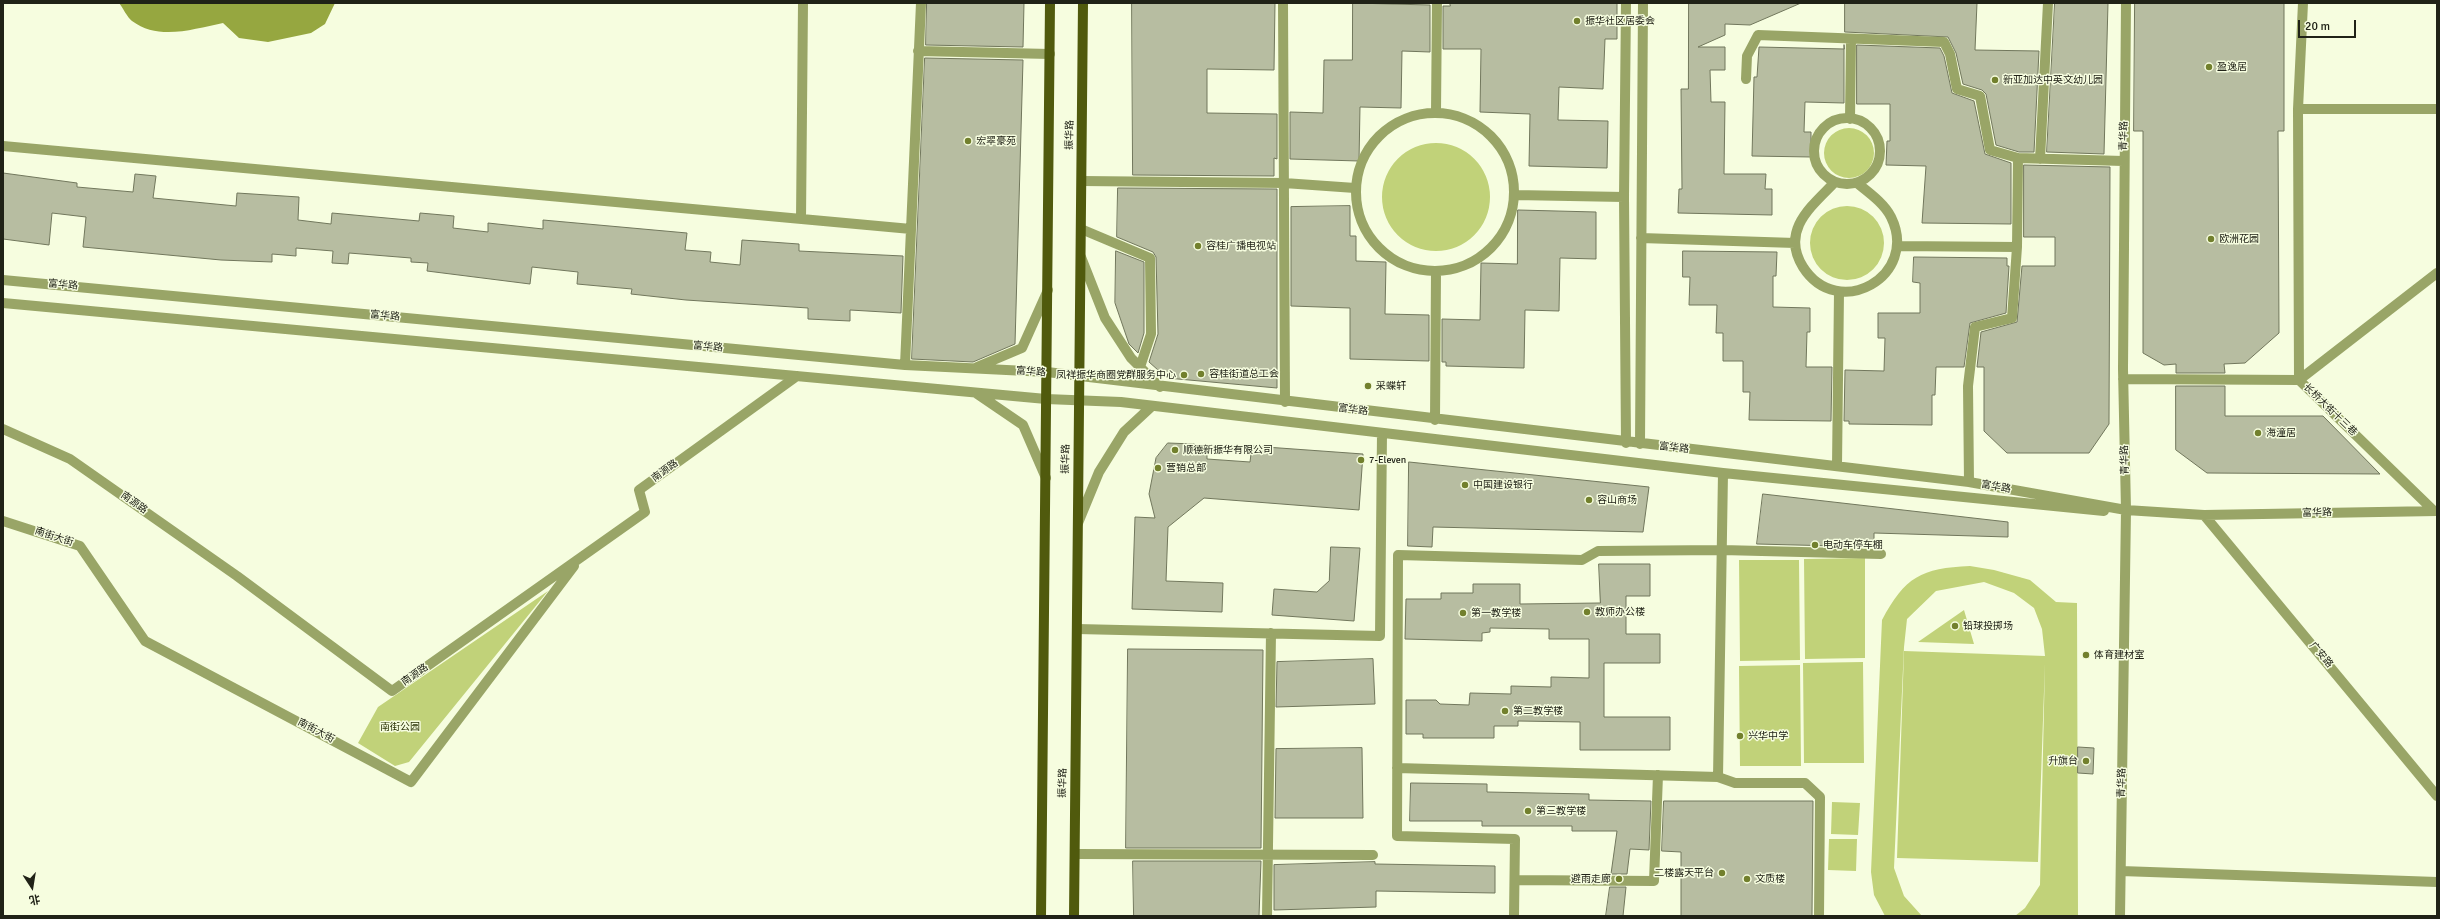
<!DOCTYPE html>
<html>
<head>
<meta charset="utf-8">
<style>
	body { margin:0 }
	#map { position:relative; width:2440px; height:919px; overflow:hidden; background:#f6fddf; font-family:Signika,"Noto Sans SC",sans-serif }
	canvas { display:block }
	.frame { position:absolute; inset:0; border:4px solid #202217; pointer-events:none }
	.north { position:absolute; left:12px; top:867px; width:40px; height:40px; -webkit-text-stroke:3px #f6fddf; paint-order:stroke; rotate:168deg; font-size:11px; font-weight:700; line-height:16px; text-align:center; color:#202217 }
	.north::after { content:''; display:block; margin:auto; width:14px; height:18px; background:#202217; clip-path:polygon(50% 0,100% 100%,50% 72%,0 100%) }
	.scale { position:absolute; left:2298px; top:20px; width:58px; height:18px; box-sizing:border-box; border:2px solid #202217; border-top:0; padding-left:5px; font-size:12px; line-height:14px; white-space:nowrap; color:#202217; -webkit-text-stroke:3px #f6fddf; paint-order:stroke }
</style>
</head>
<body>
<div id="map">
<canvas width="2440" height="919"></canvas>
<div class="frame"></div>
<div class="north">北</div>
<div class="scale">20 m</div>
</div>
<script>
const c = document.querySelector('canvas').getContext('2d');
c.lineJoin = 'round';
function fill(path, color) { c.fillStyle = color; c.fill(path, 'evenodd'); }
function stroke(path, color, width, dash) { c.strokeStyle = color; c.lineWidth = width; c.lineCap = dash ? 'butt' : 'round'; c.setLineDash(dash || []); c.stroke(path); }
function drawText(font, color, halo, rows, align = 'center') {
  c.font = font + ' Signika,"Noto Sans SC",sans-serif'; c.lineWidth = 3; c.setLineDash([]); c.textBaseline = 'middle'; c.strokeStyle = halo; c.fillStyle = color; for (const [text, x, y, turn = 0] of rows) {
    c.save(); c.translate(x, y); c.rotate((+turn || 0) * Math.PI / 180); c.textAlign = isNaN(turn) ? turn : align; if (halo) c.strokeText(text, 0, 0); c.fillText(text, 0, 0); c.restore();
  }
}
const green = new Path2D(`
	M1824 153a25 25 0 1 1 50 0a25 25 0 1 1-50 0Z
	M1382 197a54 54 0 1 1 108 0a54 54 0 1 1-108 0Z
	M1810 243a37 37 0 1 1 74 0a37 37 0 1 1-74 0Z
	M 1865,558 L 1865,658 L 1805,659 L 1804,559 Z
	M 1739,560 L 1799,560 L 1800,660 L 1740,661 Z
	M 1970,566 L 1994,570 L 2030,580 L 2056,602 L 2077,603 L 2078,916 L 2015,916 L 2025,908 L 2040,885 L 2045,663 L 2038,862 L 1897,858 L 1904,651 L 2045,656 L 2042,629 L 2034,608 L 2014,593 L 1984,582 L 1936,591 L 1907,619 L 1904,647 L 1894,868 L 1904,896 L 1922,916 L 1885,916 L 1874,895 L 1871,872 L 1882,620 C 1905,577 1921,568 1970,566 Z
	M 548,591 L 409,762 L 395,766 L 358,743 L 378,707 Z
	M 1964,610 L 1974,644 L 1918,642 Z
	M 1863,662 L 1864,763 L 1804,763 L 1803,663 Z
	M 1800,665 L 1801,766 L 1740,766 L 1739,666 Z
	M 1832,802 L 1860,803 L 1858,835 L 1831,834 Z
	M 1829,839 L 1857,839 L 1856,871 L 1828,870 Z`);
const water = new Path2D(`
	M 119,3 L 335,3 L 325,24 L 311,33 L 268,42 L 239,38 L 223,23 C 193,29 159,41 132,21 C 127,17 123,8 119,3 Z`);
const building = new Path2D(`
	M 927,3 L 1024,3 L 1023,47 L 926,45 Z
	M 1132,3 L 1275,3 L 1274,70 L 1207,69 L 1207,113 L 1277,114 L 1277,159 L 1274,158 L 1274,176 L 1133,175 Z
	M 1353,3 L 1430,5 L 1430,52 L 1402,51 L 1401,108 L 1360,107 L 1359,161 L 1290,159 L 1290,112 L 1323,113 L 1324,60 L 1352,60 Z
	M 1450,3 L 1617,3 L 1617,39 L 1605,39 L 1603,89 L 1559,87 L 1558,120 L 1608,121 L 1607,168 L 1529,166 L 1530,114 L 1480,112 L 1481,49 L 1443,49 L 1443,6 L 1450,6 Z
	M 1689,3 L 1801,3 L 1750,25 L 1725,24 L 1725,35 L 1698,47 L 1725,47 L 1725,70 L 1710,70 L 1711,102 L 1725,102 L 1724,174 L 1766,174 L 1765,189 L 1772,189 L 1772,215 L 1678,213 L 1679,189 L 1682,189 L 1681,89 L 1688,89 Z
	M 1845,3 L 1977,3 L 1975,50 L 2039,51 L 2034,152 L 2019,152 L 1996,145 L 1986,94 L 1982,90 L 1963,84 L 1956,53 L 1948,37 L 1845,32 Z
	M 2055,3 L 2108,3 L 2104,154 L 2047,152 Z
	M 2135,3 L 2284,3 L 2284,131 L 2278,131 L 2279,333 L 2245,363 L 2224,364 L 2225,373 L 2176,373 L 2176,364 L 2164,365 L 2143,353 L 2143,131 L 2134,131 Z
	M 1844,45 L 1844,103 L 1805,102 L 1804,132 L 1811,132 L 1811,157 L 1752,156 L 1754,77 L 1757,77 L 1759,47 L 1844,49 Z
	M 1857,45 L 1940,48 L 1944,56 L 1952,93 L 1974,101 L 1985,154 L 2011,163 L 2011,224 L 1922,223 L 1926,166 L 1886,165 L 1887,141 L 1890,141 L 1890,104 L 1857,104 Z
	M 925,58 L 1023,60 L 1015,344 L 973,362 L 912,359 Z
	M 2024,165 L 2110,167 L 2109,424 L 2089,453 L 2007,453 L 1984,431 L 1984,367 L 1977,367 L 1981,332 L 2017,322 L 2022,266 L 2055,266 L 2055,237 L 2024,237 Z
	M 3,173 L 77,183 L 77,187 L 133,192 L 135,174 L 156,176 L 153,198 L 236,206 L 237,193 L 299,197 L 298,220 L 331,224 L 332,213 L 419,221 L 420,213 L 454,216 L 453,228 L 488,232 L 488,223 L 543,229 L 543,220 L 687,233 L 685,250 L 711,252 L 710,262 L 740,265 L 742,240 L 799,244 L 799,251 L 903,256 L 901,313 L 850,310 L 850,321 L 808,319 L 808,308 L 686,300 L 631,294 L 632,289 L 577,284 L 578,272 L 532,267 L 530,284 L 427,271 L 428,263 L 411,262 L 411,258 L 349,253 L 348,264 L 332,263 L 333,251 L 296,248 L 296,256 L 272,254 L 272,262 L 221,260 L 83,247 L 86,217 L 52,213 L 49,245 L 3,239 Z
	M 1118,188 L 1277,189 L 1277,388 L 1167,378 L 1149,362 L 1158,334 L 1156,257 L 1153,252 L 1117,237 Z
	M 1350,206 L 1350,236 L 1356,236 L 1356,261 L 1386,262 L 1385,314 L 1429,315 L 1429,361 L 1350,359 L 1350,308 L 1291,306 L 1291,207 Z
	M 1518,210 L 1596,212 L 1596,259 L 1560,258 L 1559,311 L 1525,310 L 1524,368 L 1446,366 L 1446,362 L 1442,362 L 1442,319 L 1480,320 L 1481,263 L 1517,264 Z
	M 1116,251 L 1144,262 L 1144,333 L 1138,353 L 1129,344 L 1115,303 Z
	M 1683,251 L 1777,252 L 1776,276 L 1773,276 L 1773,307 L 1810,308 L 1810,332 L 1807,332 L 1806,367 L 1832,367 L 1831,421 L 1749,420 L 1750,392 L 1743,392 L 1743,361 L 1723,361 L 1723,333 L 1716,333 L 1717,305 L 1689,305 L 1690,277 L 1683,277 Z
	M 1914,257 L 2007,258 L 2007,266 L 2009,266 L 2006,313 L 1970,323 L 1964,367 L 1936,367 L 1935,395 L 1932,395 L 1932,425 L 1849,424 L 1849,421 L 1844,421 L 1845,370 L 1884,371 L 1885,338 L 1878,338 L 1878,313 L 1920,313 L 1920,283 L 1913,282 Z
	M 2176,386 L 2225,386 L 2225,416 L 2323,416 L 2380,474 L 2207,473 L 2176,450 Z
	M 1168,443 L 1194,444 L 1207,452 L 1207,459 L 1250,462 L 1252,446 L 1363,454 L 1359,510 L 1204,498 L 1168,527 L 1166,581 L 1223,583 L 1222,612 L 1132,609 L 1135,517 L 1155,518 L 1149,494 L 1156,458 Z
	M 1409,462 L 1649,487 L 1643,532 L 1433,527 L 1432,547 L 1408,546 Z
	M 1763,494 L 2008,522 L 2008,537 L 1874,533 L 1874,547 L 1757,544 Z
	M 1331,547 L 1360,548 L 1354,621 L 1272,615 L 1274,589 L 1317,592 L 1329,581 Z
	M 1599,564 L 1650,564 L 1650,596 L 1626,596 L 1626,634 L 1660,634 L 1660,663 L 1604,663 L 1604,717 L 1670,717 L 1670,750 L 1580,750 L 1580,722 L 1518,721 L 1518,726 L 1494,726 L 1494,738 L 1423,738 L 1423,734 L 1406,734 L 1406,700 L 1436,700 L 1440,704 L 1469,705 L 1470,693 L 1511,694 L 1511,686 L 1551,687 L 1551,677 L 1589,678 L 1589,639 L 1549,639 L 1549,629 L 1490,628 L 1490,632 L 1482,633 L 1482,641 L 1405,639 L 1406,599 L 1441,599 L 1441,593 L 1473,593 L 1473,584 L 1520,584 L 1520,604 L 1600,603 Z
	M 1128,649 L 1263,650 L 1261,848 L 1126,848 Z
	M 1373,659 L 1375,704 L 1276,707 L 1277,662 Z
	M 2078,747 L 2094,748 L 2093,774 L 2078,773 Z
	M 1362,748 L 1363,818 L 1275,818 L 1276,749 Z
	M 1411,783 L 1487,784 L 1487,792 L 1589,794 L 1589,800 L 1651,801 L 1649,850 L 1630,849 L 1627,874 L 1611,874 L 1617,831 L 1572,831 L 1572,826 L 1482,826 L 1482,821 L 1410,821 Z
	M 1664,801 L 1813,801 L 1812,916 L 1681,916 L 1681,852 L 1662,851 Z
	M 1133,861 L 1261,861 L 1259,916 L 1134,916 Z
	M 1375,862 L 1375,864 L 1495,866 L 1495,893 L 1376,891 L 1376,907 L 1274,910 L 1274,865 Z
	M 1610,887 L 1626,887 L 1623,916 L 1606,916 Z`);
const minor = new Path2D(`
	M 1283,3 L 1285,402
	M 918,51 L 1050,54
	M 1746,79 L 1747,56 L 1758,35 L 1944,42 L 1950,54 L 1957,89 L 1980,96 L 1990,150 L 2018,158
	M 2298,109 L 2437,109
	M 1436,112 L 1437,3
	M1356 192a79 79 0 1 1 158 0a79 79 0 1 1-158 0Z
	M1814 151a33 33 0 1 1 66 0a33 33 0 1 1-66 0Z
	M 1850,119 L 1851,39
	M 3,146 L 911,229
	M 2040,159 L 2048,3
	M 1082,181 L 1284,183 L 1355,188
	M 1835,182 C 1812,206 1780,230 1803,267 C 1838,322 1920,276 1891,217 C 1884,203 1868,192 1857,183
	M 1515,195 L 1624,197
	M 801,219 L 803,3
	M 1081,229 L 1150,258 L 1151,334 L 1140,367
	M 1641,238 L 1795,243
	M 1897,246 L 2017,247
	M 1081,257 L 1105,318 L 1131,358 L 1160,387
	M 3,280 L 905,365 L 1047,372 L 1969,482 L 2126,510 L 2204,515 L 2437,511
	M 3,303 L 1046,399 L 1121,402 L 1723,473 L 2104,511
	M 905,365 L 921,3
	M 977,367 L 1022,348 L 1048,290
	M 2123,379 L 2299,380 L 2298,109 L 2303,3
	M 976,393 L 1023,425 L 1046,478
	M 1435,420 L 1436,271
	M 3,429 L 70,459 L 237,576 L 392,691 L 645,512 L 639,490 L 797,376
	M 1626,443 L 1624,197 L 1626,3
	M 1640,444 L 1643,3
	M 1837,466 L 1839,292
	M 1723,473 L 1718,777 L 1735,783 L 1805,783 L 1820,797 L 1819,916
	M 1969,482 L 1968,386 L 1975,327 L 2012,318 L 2017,247 L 2018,158 L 2123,161
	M 2434,511 L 2299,380 L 2437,273
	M 2204,515 L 2437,796
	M 3,521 L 80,546 L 145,641 L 411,782 L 574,566
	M 1078,523 L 1099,472 L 1124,432 L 1152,406
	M 1077,629 L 1380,636 L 1382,433
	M 1397,768 L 1718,777
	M 1075,854 L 1373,855
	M 2121,871 L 2437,882
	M 1515,880 L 1654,881 L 1658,775
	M 1267,916 L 1271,633
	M 1514,916 L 1515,839 L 1397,836 L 1398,555 L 1582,560 L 1598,551 L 1722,550 L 1881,554
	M 2120,916 L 2126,510 L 2123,369 L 2126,3`);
const major = new Path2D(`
	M 1041,916 L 1050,3
	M 1074,916 L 1083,3`);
const markers = [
	[1577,21,4,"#72802d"],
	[2209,67,4,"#72802d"],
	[1995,80,4,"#72802d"],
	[968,141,4,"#72802d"],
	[2211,239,4,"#72802d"],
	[1198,246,4,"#72802d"],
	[1201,374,4,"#72802d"],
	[1184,375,4,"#72802d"],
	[1368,386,4,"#72802d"],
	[2258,433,4,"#72802d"],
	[1175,450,4,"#72802d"],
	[1361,460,4,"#72802d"],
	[1158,468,4,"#72802d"],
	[1465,485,4,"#72802d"],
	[1589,500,4,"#72802d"],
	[1815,545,4,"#72802d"],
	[1587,612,4,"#72802d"],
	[1463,613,4,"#72802d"],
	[1955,626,4,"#72802d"],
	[2086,655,4,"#72802d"],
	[1505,711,4,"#72802d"],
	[1740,736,4,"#72802d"],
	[2086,761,4,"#72802d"],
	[1528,811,4,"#72802d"],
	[1722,873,4,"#72802d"],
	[1619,879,4,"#72802d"],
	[1747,879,4,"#72802d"]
];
const poiNames = [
	["振华社区居委会",1585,21],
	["盈逸居",2217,67],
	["新亚加达中英文幼儿园",2003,80],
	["宏翠豪苑",976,141],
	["欧洲花园",2219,239],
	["容桂广播电视站",1206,246],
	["容桂街道总工会",1209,374],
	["凤祥振华商圈党群服务中心",1176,375,"right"],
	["采蝶轩",1376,386],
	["海潼居",2266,433],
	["顺德新振华有限公司",1183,450],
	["7-Eleven",1369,460],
	["营销总部",1166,468],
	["中国建设银行",1473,485],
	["容山商场",1597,500],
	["电动车停车棚",1823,545],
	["教师办公楼",1595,612],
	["第一教学楼",1471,613],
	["铅球投掷场",1963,626],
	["体育建材室",2094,655],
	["第二教学楼",1513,711],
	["兴华中学",1748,736],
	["升旗台",2078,761,"right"],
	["第三教学楼",1536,811],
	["二楼露天平台",1714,873,"right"],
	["避雨走廊",1611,879,"right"],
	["文质楼",1755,879]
];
const streetNames = [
	["振华路",1070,135,-89],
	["青华路",2124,136,-89],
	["富华路",63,285,5],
	["富华路",385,316,5],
	["富华路",708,347,5],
	["富华路",1031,372,4],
	["富华路",1353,410,7],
	["长桥大街十三巷",2330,410,44],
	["富华路",1674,448,6],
	["振华路",1066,459,-89],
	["青华路",2125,460,-91],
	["南源路",665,471,-36],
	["富华路",1996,487,10],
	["南源路",134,503,35],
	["富华路",2317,513,-1],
	["南街大街",54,537,18],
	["广安路",2321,655,50],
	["南源路",415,675,-35],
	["南街大街",316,731,28],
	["振华路",1063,783,-89],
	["青华路",2122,783,-89]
];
const parkNames = [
	["南街公园",400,727]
];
fill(green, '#c1d279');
fill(water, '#96a740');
fill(building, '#b7bda1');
stroke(building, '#71775c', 1);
stroke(minor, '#99a567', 10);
stroke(major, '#505a0d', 10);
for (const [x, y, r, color] of markers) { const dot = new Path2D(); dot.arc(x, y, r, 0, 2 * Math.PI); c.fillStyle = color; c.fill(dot); stroke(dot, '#f6fddf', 1.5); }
drawText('10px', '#202217', '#f6fddf', poiNames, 'left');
drawText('10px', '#202217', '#f6fddf', streetNames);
drawText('10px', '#293004', '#f6fddf', parkNames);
</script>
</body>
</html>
